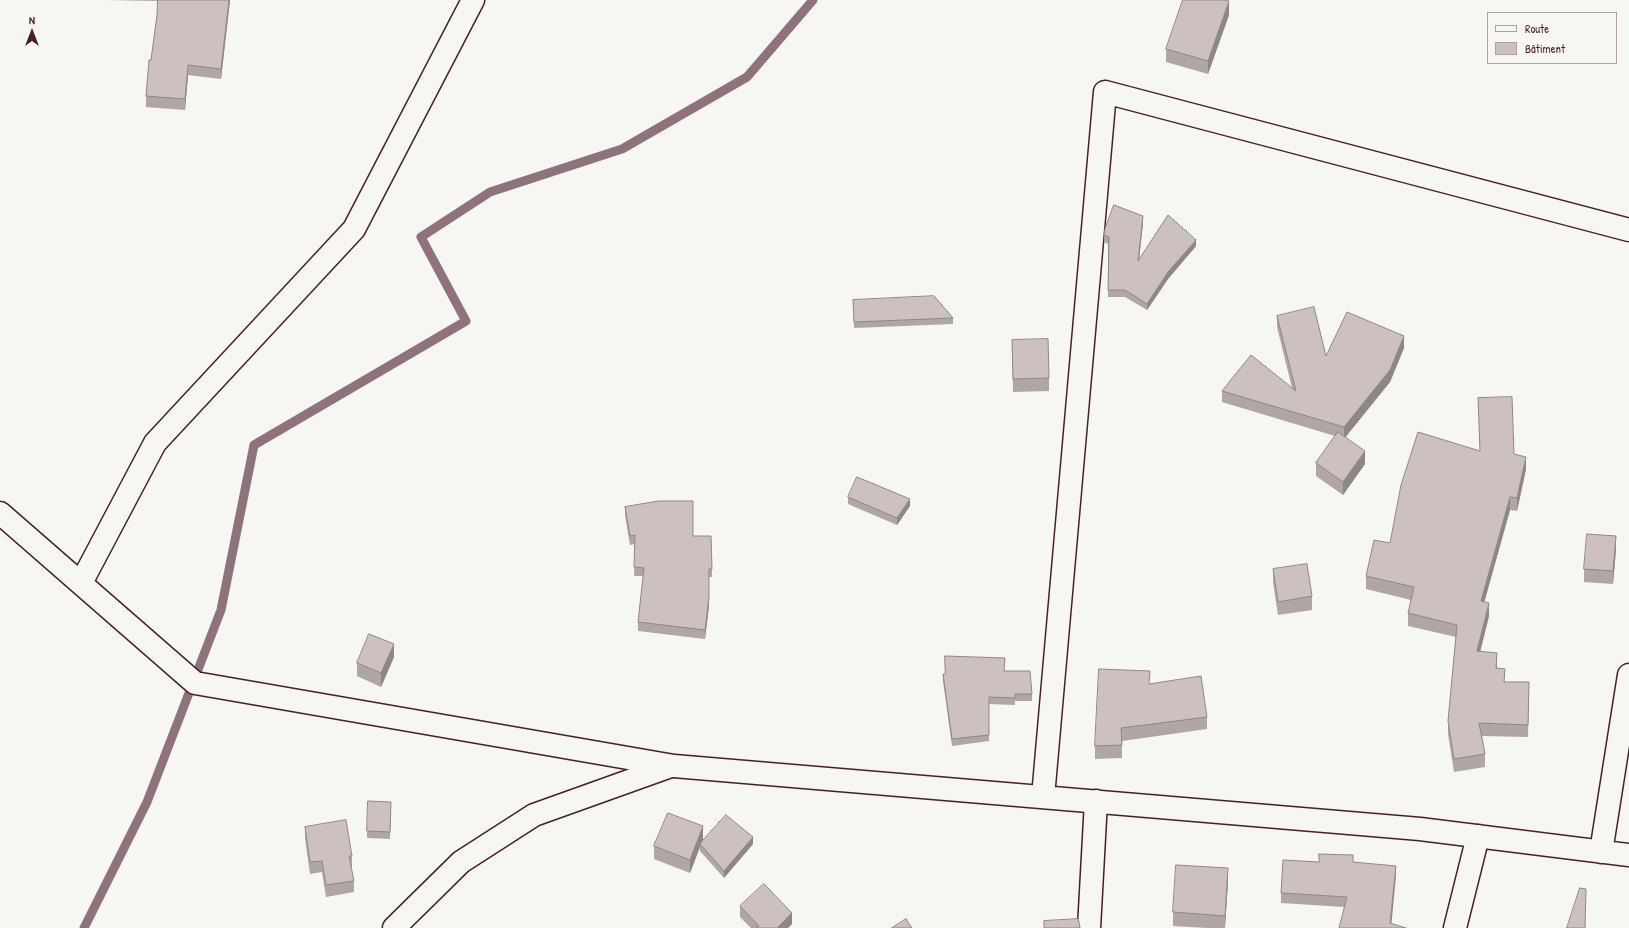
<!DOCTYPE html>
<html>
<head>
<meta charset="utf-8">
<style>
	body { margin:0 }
	#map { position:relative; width:1629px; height:928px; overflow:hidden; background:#f6f6f2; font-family:"Patrick Hand",sans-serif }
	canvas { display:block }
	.legend { position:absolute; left:1487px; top:12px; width:130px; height:52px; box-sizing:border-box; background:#f6f6f2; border:1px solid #b1a0a2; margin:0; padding:5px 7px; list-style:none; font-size:12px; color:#4a1f2b }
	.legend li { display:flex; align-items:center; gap:8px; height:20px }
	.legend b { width:20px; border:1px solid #b1a0a2 }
	.north { position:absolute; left:12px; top:12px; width:40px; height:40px; -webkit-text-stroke:3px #f6f6f2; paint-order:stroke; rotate:0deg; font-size:11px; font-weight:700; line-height:16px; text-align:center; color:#4a1f2b }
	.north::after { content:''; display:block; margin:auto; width:14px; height:18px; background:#4a1f2b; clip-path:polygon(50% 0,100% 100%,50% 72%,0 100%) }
</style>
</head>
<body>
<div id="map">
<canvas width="1629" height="928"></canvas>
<ul class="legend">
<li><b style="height:5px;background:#f6f6f2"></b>Route</li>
<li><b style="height:11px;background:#ccc1c0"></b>Bâtiment</li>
</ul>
<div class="north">N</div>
</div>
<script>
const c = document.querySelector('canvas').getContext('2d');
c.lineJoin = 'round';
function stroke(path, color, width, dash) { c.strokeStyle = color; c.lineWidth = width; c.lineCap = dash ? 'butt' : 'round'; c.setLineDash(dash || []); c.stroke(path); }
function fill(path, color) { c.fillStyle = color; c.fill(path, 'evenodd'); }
const stream = new Path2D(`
	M 84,928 L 147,802 L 221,610 L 254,445 L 466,321 L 421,237 L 490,192 L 622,149 L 747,77 L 813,0`);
const minor = new Path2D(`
	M 0,513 L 195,683 L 674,766 L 1420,829 L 1629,855
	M 81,583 L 155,443 L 354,229 L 473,0
	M 1043,797 L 1105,92 L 1629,230
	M 1601,852 L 1629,675
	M 394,928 L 461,862 L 534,815 L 671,766
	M 1089,928 L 1096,801
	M 1455,928 L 1478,836`);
const wall = new Path2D(`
	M 105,0 L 230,0 L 221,79 L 188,75 L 185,110 L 146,107 L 146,96 L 157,15 L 158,1 Z
	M 1229,15 L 1208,74 L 1166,62 L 1166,49 Z
	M 1143,223 L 1139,260 L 1196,246 L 1168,279 L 1147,310 L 1125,297 L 1108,297 L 1108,244 L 1104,242 L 1104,235 Z
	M 853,300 L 953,318 L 953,324 L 854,328 Z
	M 1277,316 L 1326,356 L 1404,348 L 1390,382 L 1345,437 L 1365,464 L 1343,495 L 1316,476 L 1316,463 L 1335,436 L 1222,402 L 1222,391 L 1292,388 L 1277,327 Z
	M 1012,340 L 1049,378 L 1049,391 L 1013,392 Z
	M 1478,398 L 1514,454 L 1526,469 L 1517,511 L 1510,510 L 1484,602 L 1489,616 L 1480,652 L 1497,666 L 1497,668 L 1505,682 L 1529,695 L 1528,737 L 1482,736 L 1485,754 L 1485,767 L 1454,772 L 1448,734 L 1448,721 L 1456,637 L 1408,626 L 1408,613 L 1411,600 L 1366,589 L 1366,576 L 1480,451 Z
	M 848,497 L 910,506 L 897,525 L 848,504 Z
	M 625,507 L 693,536 L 712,569 L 712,577 L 709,577 L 709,606 L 705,639 L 638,631 L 638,622 L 643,576 L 634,576 L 635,544 L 630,545 L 625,515 Z
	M 1616,549 L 1613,584 L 1584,582 L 1584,569 Z
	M 1273,569 L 1312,596 L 1312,610 L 1278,615 L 1273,582 Z
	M 394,657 L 381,687 L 357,676 L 357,663 Z
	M 1005,671 L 1032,694 L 1032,701 L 1015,701 L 1015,705 L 989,704 L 989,741 L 952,746 L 943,681 L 943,674 L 945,674 Z
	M 1150,684 L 1207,717 L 1207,729 L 1122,741 L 1122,758 L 1095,759 L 1095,746 Z
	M 391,809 L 390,839 L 367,838 L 367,831 Z
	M 305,827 L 352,856 L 352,868 L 351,868 L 354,881 L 354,892 L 326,897 L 322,872 L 310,874 L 305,838 Z
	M 703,840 L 702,841 L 753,844 L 724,878 L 700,851 L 700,847 L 690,873 L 654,859 L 654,846 Z
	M 1319,862 L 1353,862 L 1396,876 L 1344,907 L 1281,903 L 1281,893 Z
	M 1228,881 L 1225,928 L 1207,928 L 1173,926 L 1173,912 Z
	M 740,906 L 792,924 L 788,928 L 751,928 L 740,917 Z`);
const shadedWall = new Path2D(`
	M 229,0 L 230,0 L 221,79 L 221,69 Z
	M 1229,1 L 1229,15 L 1208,74 L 1208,61 Z
	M 188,65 L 188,75 L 185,110 L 185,99 Z
	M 1143,216 L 1143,223 L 1138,268 L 1138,261 Z
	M 1196,240 L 1196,246 L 1168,279 L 1147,310 L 1147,304 L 1168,272 Z
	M 1404,336 L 1404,348 L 1390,382 L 1344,439 L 1344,427 Z
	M 1365,451 L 1365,464 L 1343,495 L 1343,482 Z
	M 1526,457 L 1526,469 L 1517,511 L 1517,498 Z
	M 1510,497 L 1510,510 L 1481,614 L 1481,601 Z
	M 910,499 L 910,506 L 897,525 L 897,518 Z
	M 1616,536 L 1616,549 L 1613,584 L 1613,571 Z
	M 709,597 L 709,606 L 705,639 L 705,630 Z
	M 1489,603 L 1489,616 L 1477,664 L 1477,651 Z
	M 394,644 L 394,657 L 381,687 L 381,673 Z
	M 1497,653 L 1497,666 L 1496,681 L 1496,668 Z
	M 703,826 L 703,840 L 701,845 L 700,844 L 700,847 L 690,873 L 690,860 Z
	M 753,837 L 753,844 L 724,878 L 724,871 Z
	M 1396,866 L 1396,876 L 1391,928 L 1390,923 Z
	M 1228,868 L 1228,881 L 1225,928 L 1225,916 Z
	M 792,913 L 792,924 L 788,928 L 778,928 L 778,927 Z`);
const building = new Path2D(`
	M 158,0 L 229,0 L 221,69 L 188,65 L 185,99 L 146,96 L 149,60 L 151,60 L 157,15 Z
	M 1183,0 L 1224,0 L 1229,1 L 1208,61 L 1166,49 Z
	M 1114,205 L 1143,216 L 1138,261 L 1168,215 L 1196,240 L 1168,272 L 1147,304 L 1125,290 L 1108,290 L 1109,237 L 1104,235 L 1105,229 Z
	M 934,296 L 953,318 L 854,322 L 853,300 Z
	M 1314,307 L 1326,356 L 1347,312 L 1404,336 L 1390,370 L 1344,427 L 1222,391 L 1251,355 L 1296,391 L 1277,316 Z
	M 1048,339 L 1049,378 L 1013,379 L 1012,340 Z
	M 1512,397 L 1514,454 L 1526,457 L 1517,498 L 1510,497 L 1481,601 L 1489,603 L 1477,651 L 1497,653 L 1496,668 L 1505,669 L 1504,682 L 1529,682 L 1528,725 L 1479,723 L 1485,754 L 1454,759 L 1448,721 L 1457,625 L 1408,613 L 1414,587 L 1366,576 L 1374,540 L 1390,543 L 1401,485 L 1418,432 L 1480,451 L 1478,398 Z
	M 1338,432 L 1365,451 L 1343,482 L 1316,463 Z
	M 857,477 L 910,499 L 897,518 L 848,497 Z
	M 659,501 L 693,501 L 693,536 L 711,536 L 712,569 L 709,569 L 709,597 L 705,630 L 638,622 L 644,568 L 634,567 L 635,535 L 630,536 L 625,507 Z
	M 1587,534 L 1616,536 L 1613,571 L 1584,569 Z
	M 1307,564 L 1312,596 L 1278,602 L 1273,569 Z
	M 369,634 L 394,644 L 381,673 L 357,663 Z
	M 945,656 L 1005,658 L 1004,671 L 1030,671 L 1032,694 L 1015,694 L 1015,698 L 989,697 L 989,735 L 952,739 L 943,674 L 945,674 Z
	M 1099,669 L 1150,671 L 1149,684 L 1201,676 L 1207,717 L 1121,728 L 1122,745 L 1095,746 Z
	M 368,801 L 391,802 L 390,832 L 367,831 Z
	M 668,813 L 703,826 L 690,860 L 654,846 Z
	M 726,815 L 753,837 L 724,871 L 700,844 Z
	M 346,820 L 352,856 L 349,856 L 354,881 L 326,885 L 322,861 L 310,862 L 305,827 Z
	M 1319,854 L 1353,855 L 1353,862 L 1396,866 L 1390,923 L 1406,928 L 1339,928 L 1347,897 L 1281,893 L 1283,860 L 1319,862 Z
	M 1176,865 L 1228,868 L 1225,916 L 1173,912 Z
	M 764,884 L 792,913 L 778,927 L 779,928 L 756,928 L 759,926 L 740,906 Z
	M 1580,888 L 1586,889 L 1585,928 L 1567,928 Z
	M 906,919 L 912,928 L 892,928 Z
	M 1078,919 L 1079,922 L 1080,928 L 1044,928 L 1044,921 Z`);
stroke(stream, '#8e747a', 9);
stroke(minor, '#4a1f2b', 25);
stroke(minor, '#f6f6f2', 22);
fill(wall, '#afa6a5');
fill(shadedWall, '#8f8786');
fill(building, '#ccc1c0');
stroke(building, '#8f8786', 1);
</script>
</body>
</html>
